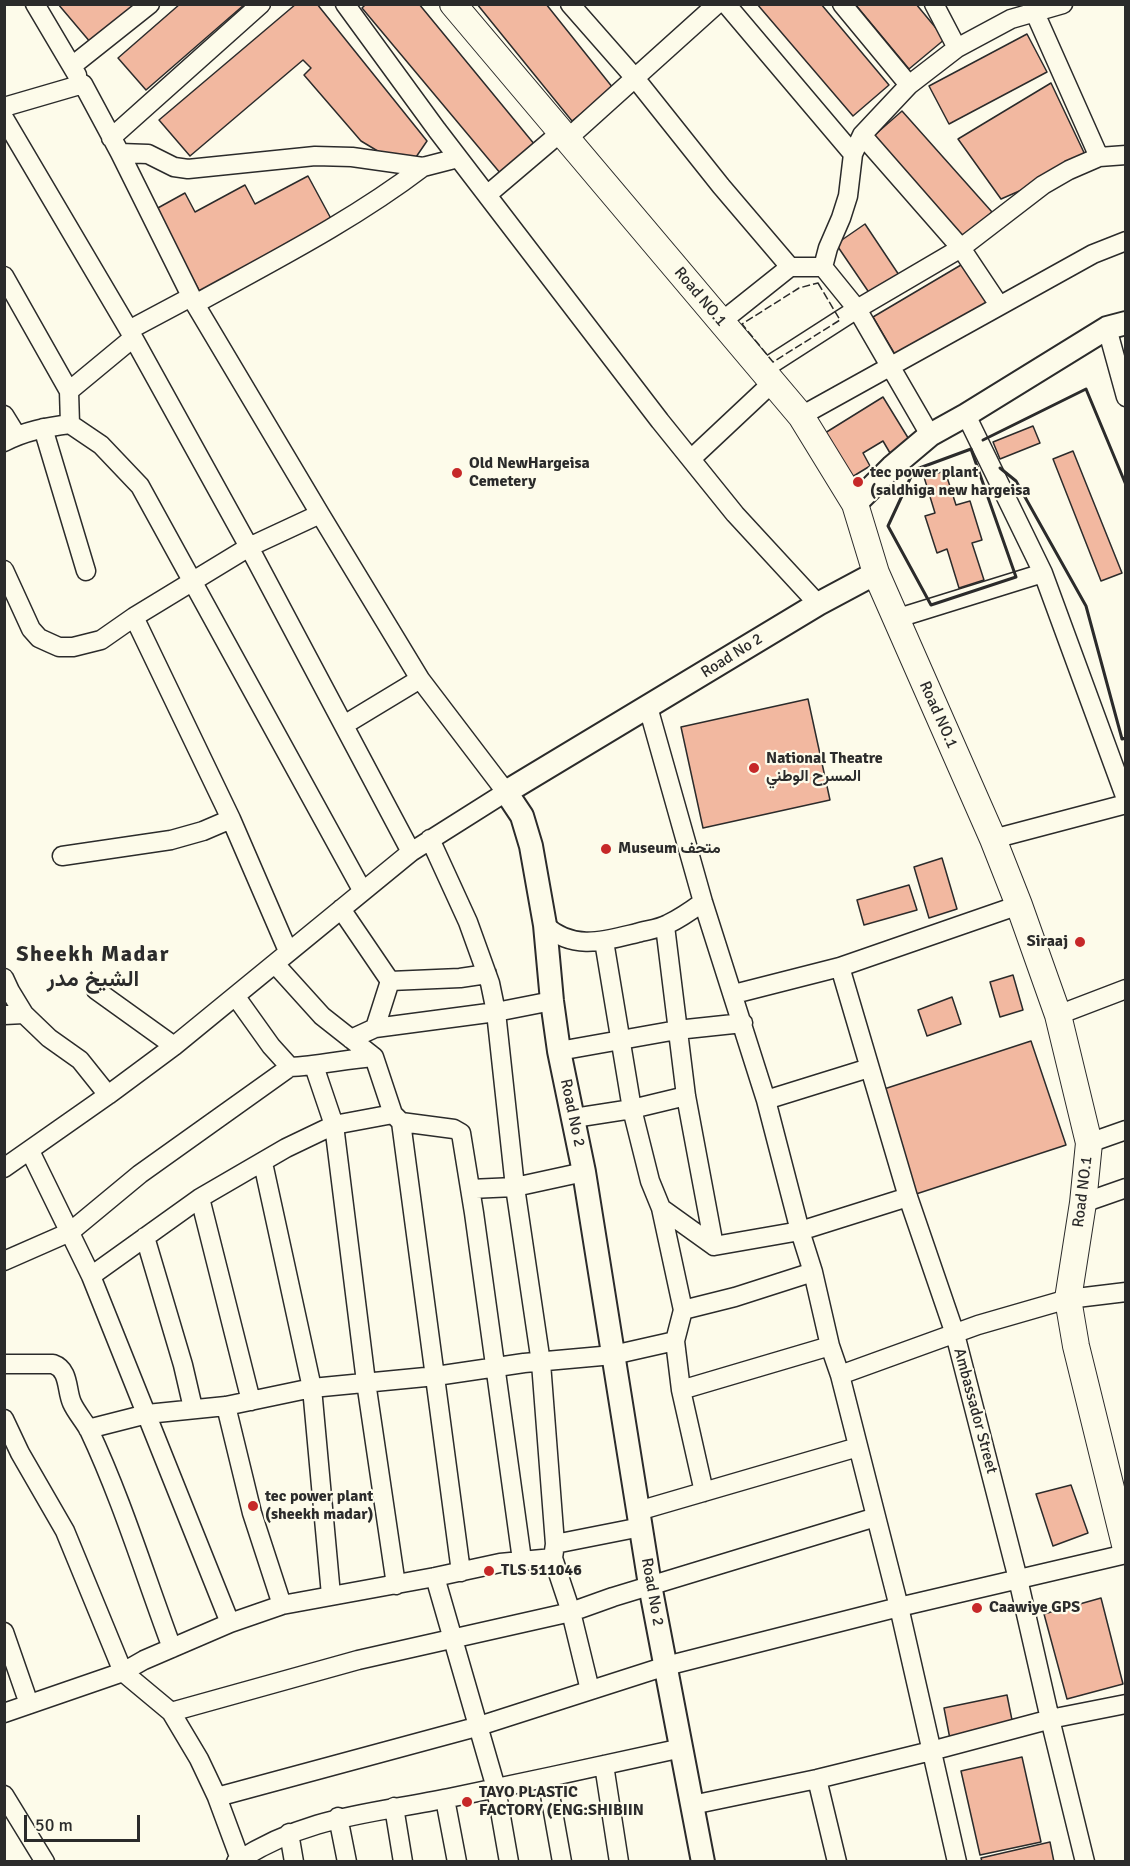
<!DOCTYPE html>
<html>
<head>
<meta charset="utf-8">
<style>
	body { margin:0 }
	#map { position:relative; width:1130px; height:1866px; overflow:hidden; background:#fdfbea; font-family:Signika,sans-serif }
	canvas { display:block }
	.frame { position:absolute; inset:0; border:6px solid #2b2b2b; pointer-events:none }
	.scale { position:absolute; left:24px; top:1815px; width:116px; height:27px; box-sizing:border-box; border:3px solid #2b2b2b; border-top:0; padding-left:8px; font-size:18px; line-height:21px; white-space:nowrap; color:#2b2b2b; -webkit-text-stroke:4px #fdfbea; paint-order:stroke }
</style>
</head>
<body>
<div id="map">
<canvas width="1130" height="1866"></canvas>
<div class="frame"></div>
<div class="scale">50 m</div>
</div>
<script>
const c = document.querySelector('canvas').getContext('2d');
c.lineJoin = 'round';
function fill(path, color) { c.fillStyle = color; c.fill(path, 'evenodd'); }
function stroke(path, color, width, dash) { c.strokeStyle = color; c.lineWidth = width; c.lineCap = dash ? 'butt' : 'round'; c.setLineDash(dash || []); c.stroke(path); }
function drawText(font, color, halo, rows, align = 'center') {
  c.font = font + ' Signika,Vazirmatn,sans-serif'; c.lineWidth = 4.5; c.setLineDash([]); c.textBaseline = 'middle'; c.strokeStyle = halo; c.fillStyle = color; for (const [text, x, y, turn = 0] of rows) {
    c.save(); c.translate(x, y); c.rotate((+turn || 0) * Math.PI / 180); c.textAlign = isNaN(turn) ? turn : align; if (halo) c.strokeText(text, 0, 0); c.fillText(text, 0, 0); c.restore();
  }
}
const building = new Path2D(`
	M 58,4 L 136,4 L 91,43 Z
	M 180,4 L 245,4 L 146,90 L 118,58 Z
	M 296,4 L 317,4 L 427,141 L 414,160 L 386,156 L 361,141 L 304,75 L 311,68 L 303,60 L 190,156 L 159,120 Z
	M 366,4 L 419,4 L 535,145 L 501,174 L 362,8 Z
	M 477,4 L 546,4 L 613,88 L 572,121 Z
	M 757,4 L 821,4 L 889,85 L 853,116 Z
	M 855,4 L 916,4 L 945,39 L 909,69 Z
	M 1027,34 L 1047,72 L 949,124 L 929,86 Z
	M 1051,83 L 1088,161 L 1001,199 L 958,139 Z
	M 902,111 L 992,212 L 959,242 L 869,140 Z
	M 308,176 L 335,226 L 202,296 L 156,209 L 185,193 L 195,212 L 245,185 L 255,204 Z
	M 865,224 L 899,275 L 870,294 L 836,244 Z
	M 966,262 L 991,303 L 897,358 L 873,317 Z
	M 883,397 L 910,441 L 890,453 L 883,441 L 863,453 L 870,466 L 852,477 L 825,433 Z
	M 1033,426 L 1040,443 L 1000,459 L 993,442 Z
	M 1073,451 L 1122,573 L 1101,581 L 1053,459 Z
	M 945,471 L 956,505 L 970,501 L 982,540 L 972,543 L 984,580 L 959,588 L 947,549 L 937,553 L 925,516 L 935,513 L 924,477 Z
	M 808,699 L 830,800 L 703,828 L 681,727 Z
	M 942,858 L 957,909 L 929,918 L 914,867 Z
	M 909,885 L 917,910 L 864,925 L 857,900 Z
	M 1013,975 L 1023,1010 L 1000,1017 L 990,982 Z
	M 952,997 L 961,1024 L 927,1036 L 918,1010 Z
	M 1031,1041 L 1066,1145 L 913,1195 L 878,1091 Z
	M 1071,1485 L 1088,1533 L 1053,1546 L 1036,1494 Z
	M 1101,1598 L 1123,1684 L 1067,1699 L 1044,1614 Z
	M 1007,1695 L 1013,1725 L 950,1739 L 944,1708 Z
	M 1022,1757 L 1041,1842 L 980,1855 L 961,1771 Z
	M 1050,1842 L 1054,1862 L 982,1862 L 981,1858 Z`);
const minor = new Path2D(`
	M 35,4 L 77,75
	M 345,4 L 437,130 L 660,421 L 735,514 L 818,604
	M 570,4 L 635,78 L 721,186 L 790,267 L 823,267
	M 726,4 L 853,154
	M 842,4 L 909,85
	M 934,4 L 957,48
	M 1035,13 L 1099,157
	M 72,66 L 150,4
	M 4,107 L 83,84 L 120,153 L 195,304 L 320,514 L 420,679 L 506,792 L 411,852 L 174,1046 L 108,1095 L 4,1168
	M 4,118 L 129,330 L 249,547 L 411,852
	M 862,135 L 961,248 L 999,305
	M 111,138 L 261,4
	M 566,140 L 717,4
	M 120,153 L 148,154 L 174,167 L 188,169 L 315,156 L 352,157 L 423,167 L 458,158
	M 487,195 L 560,133
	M 4,276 L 69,391
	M 195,304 C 273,261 352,221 423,167
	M 721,322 L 790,267
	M 1107,328 L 1126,397
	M 129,330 L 191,297
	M 762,370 L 857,309 L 961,248 L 1043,185 L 1069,170 L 1099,157 L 1126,155
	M 4,415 L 17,436
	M 966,415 L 1043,573 L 1126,799
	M 801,416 L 1093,254 L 1126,241
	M 70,424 L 69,391 L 133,338
	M 43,428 L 86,571
	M 930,435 L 857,309 L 823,267 L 828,248 L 841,218 L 848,196 L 853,154 L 862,135 L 909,85 L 957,48 L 1011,19 L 1063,4
	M 4,442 C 25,431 47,427 70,424 L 101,445 L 140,486 L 362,890
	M 691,459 L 772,383
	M 4,570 L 31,629 L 39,638 L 50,643 L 59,647 L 73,647 L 101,640 L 134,617 L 249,547 L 320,514
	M 134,617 L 231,819
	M 895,619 L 1043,573
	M 648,707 L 703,902 L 766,1100 L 800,1231 L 813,1272 L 830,1346 L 840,1375 L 899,1607 L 957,1862
	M 344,725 L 420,679
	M 430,839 L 468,922 L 490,983 L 496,1012 L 515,1187 L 541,1363 L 555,1544 L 553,1558 L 571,1612 L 590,1690
	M 993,839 L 1126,804
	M 62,856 L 171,840 L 203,831 L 231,819 L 288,951
	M 341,909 L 390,981
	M 545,925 C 573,951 604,941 637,933 C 647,930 659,929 668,924 C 681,918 692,910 703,902
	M 665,926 L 686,1096 L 714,1246
	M 604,941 L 632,1109 L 650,1181 L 661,1208 L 683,1310 L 675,1341 L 681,1390 L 704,1492
	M 275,964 L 322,1016 L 374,1057 L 393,1114 L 401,1122 L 461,1572
	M 840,967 L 908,1197 L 955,1334 L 1018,1579 L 1050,1719 L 1085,1862
	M 4,978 L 10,991 L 24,1014 L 49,1038 L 80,1060 L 108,1095
	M 390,981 L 460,978 L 487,974
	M 96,990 L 174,1046
	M 734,994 L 840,967 L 1019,905
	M 236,997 L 271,1046 L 290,1067
	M 4,1015 L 24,1014
	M 1058,1015 L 1126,989
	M 375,1028 L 390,981
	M 351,1039 L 375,1028 L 496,1012 L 552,1001
	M 559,1051 L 677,1030 L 743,1023
	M 314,1066 L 334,1125 L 366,1382 L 396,1585
	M 766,1100 L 869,1068
	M 574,1118 L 632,1109 L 686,1096
	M 401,1122 L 454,1129 L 461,1133 L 474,1213 L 522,1560
	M 1089,1143 L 1126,1130
	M 30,1151 L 91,1276 L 230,1623
	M 263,1163 L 312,1388 L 331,1595
	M 470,1189 L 515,1187 L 584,1172
	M 200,1198 L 251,1401
	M 1083,1203 L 1126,1188
	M 661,1208 L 714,1246 L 800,1231 L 908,1197
	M 145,1237 L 183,1365 L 193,1408
	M 4,1261 L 70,1232 L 140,1174 L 290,1067 C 318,1066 345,1059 374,1057
	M 91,1276 L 200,1198 L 286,1148 L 334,1125 L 393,1114
	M 683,1310 L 735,1297 L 813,1272
	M 4,1364 L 53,1364 C 70,1370 66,1390 72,1403 C 76,1412 84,1421 89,1430 C 122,1500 145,1576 172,1648
	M 840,1375 L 978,1325 L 1068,1299 L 1126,1292
	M 681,1390 L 830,1346
	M 226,1406 L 252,1513 L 282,1605
	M 4,1419 L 20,1453 L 65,1531 L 123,1672 L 171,1712 L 199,1759 L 217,1797 L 240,1859
	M 88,1429 L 147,1414 L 226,1406 L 312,1388 L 436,1376 L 524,1363 L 613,1355 L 675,1341
	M 638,1511 L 858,1447
	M 555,1544 L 641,1527
	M 435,1577 L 496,1788 L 509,1862
	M 4,1632 L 29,1704
	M 171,1712 L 358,1660 L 571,1612 L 613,1597 L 876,1517
	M 4,1713 L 123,1672 L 144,1660 L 230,1623 L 282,1605 L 435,1577 L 500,1563 L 553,1558
	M 604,1765 L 619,1862
	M 547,1778 L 562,1862
	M 817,1779 L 837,1862
	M 4,1795 L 45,1862
	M 217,1797 L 476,1727 L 666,1666 L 899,1607 L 1126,1554
	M 445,1799 L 457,1862
	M 692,1805 L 817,1779 L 931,1751 L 1055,1718 L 1126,1704
	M 394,1807 L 403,1862
	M 338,1817 L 347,1862
	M 289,1833 L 294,1862
	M 236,1862 C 306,1816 370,1814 449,1798 C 527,1782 604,1765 682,1748`);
const major = new Path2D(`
	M 855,504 L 892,467 L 930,435 L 966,415 L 1107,328 L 1126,323
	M 703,1862 L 650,1585 L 584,1172 L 559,1051 L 552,1001 L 545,925 L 531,846 L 522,816 L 506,792 L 818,604 L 876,573`);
const highway = new Path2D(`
	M 453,4 L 801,416 L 855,504 L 876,573 L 993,839 L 1019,905 L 1058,1015 L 1089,1143 L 1083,1203 L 1068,1299 L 1076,1346 L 1126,1549`);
const fence = new Path2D(`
	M 818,283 L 840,320 L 773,362 L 742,324 L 799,288 Z`);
const wall = new Path2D(`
	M 983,440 L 1086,389 L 1126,485
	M 971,449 L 1016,577 L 931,605 L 888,526 L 914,470 Z
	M 1000,468 L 1016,481 L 1086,606 L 1122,739 L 1126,738`);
const markers = [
	[457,473,6,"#c62828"],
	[858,482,6,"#c62828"],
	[754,768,6,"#c62828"],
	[606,849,6,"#c62828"],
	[1080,942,6,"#c62828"],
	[253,1506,6,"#c62828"],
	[489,1571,6,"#c62828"],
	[977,1608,6,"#c62828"],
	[467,1802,6,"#c62828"]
];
const streetNames = [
	["Road NO.1",700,297,50],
	["Road No 2",732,656,-32],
	["Road NO.1",938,715,66],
	["Road No 2",572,1113,78],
	["Road NO.1",1083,1192,-83],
	["Ambassador Street",975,1411,75],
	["Road No 2",652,1592,80]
];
const poiNames = [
	["Old NewHargeisa",469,464],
	["Cemetery",469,482],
	["tec power plant",870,473],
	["(saldhiga new hargeisa",870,491],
	["National Theatre",766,759],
	["المسرح الوطني",766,777],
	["Museum متحف",618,849],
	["Siraaj",1068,942,"right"],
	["tec power plant",265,1497],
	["(sheekh madar)",265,1515],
	["TLS 511046",501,1571],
	["Caawiye GPS",989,1608],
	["TAYO PLASTIC",479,1793],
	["FACTORY (ENG:SHIBIIN",479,1811]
];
const districtNames = [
	["Sheekh Madar",93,955],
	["الشيخ مدر",93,980]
];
fill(building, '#f2b8a0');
stroke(building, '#2b2b2b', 1.5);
stroke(minor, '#2b2b2b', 21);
stroke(major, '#2b2b2b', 26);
stroke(highway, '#2b2b2b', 28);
stroke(minor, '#fdfbea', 18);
stroke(major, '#fdfbea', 22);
stroke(highway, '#fdfbea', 26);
stroke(fence, '#2b2b2b', 1.5, [8, 3]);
stroke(wall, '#2b2b2b', 3);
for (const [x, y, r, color] of markers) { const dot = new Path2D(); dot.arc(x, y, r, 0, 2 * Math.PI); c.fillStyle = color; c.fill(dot); stroke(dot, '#fdfbea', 2); }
drawText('16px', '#2b2b2b', '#fdfbea', streetNames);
drawText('bold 16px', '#2b2b2b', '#fdfbea', poiNames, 'left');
c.letterSpacing = '1.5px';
drawText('bold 22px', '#2b2b2b', '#fdfbea', districtNames);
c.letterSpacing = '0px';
</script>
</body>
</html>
